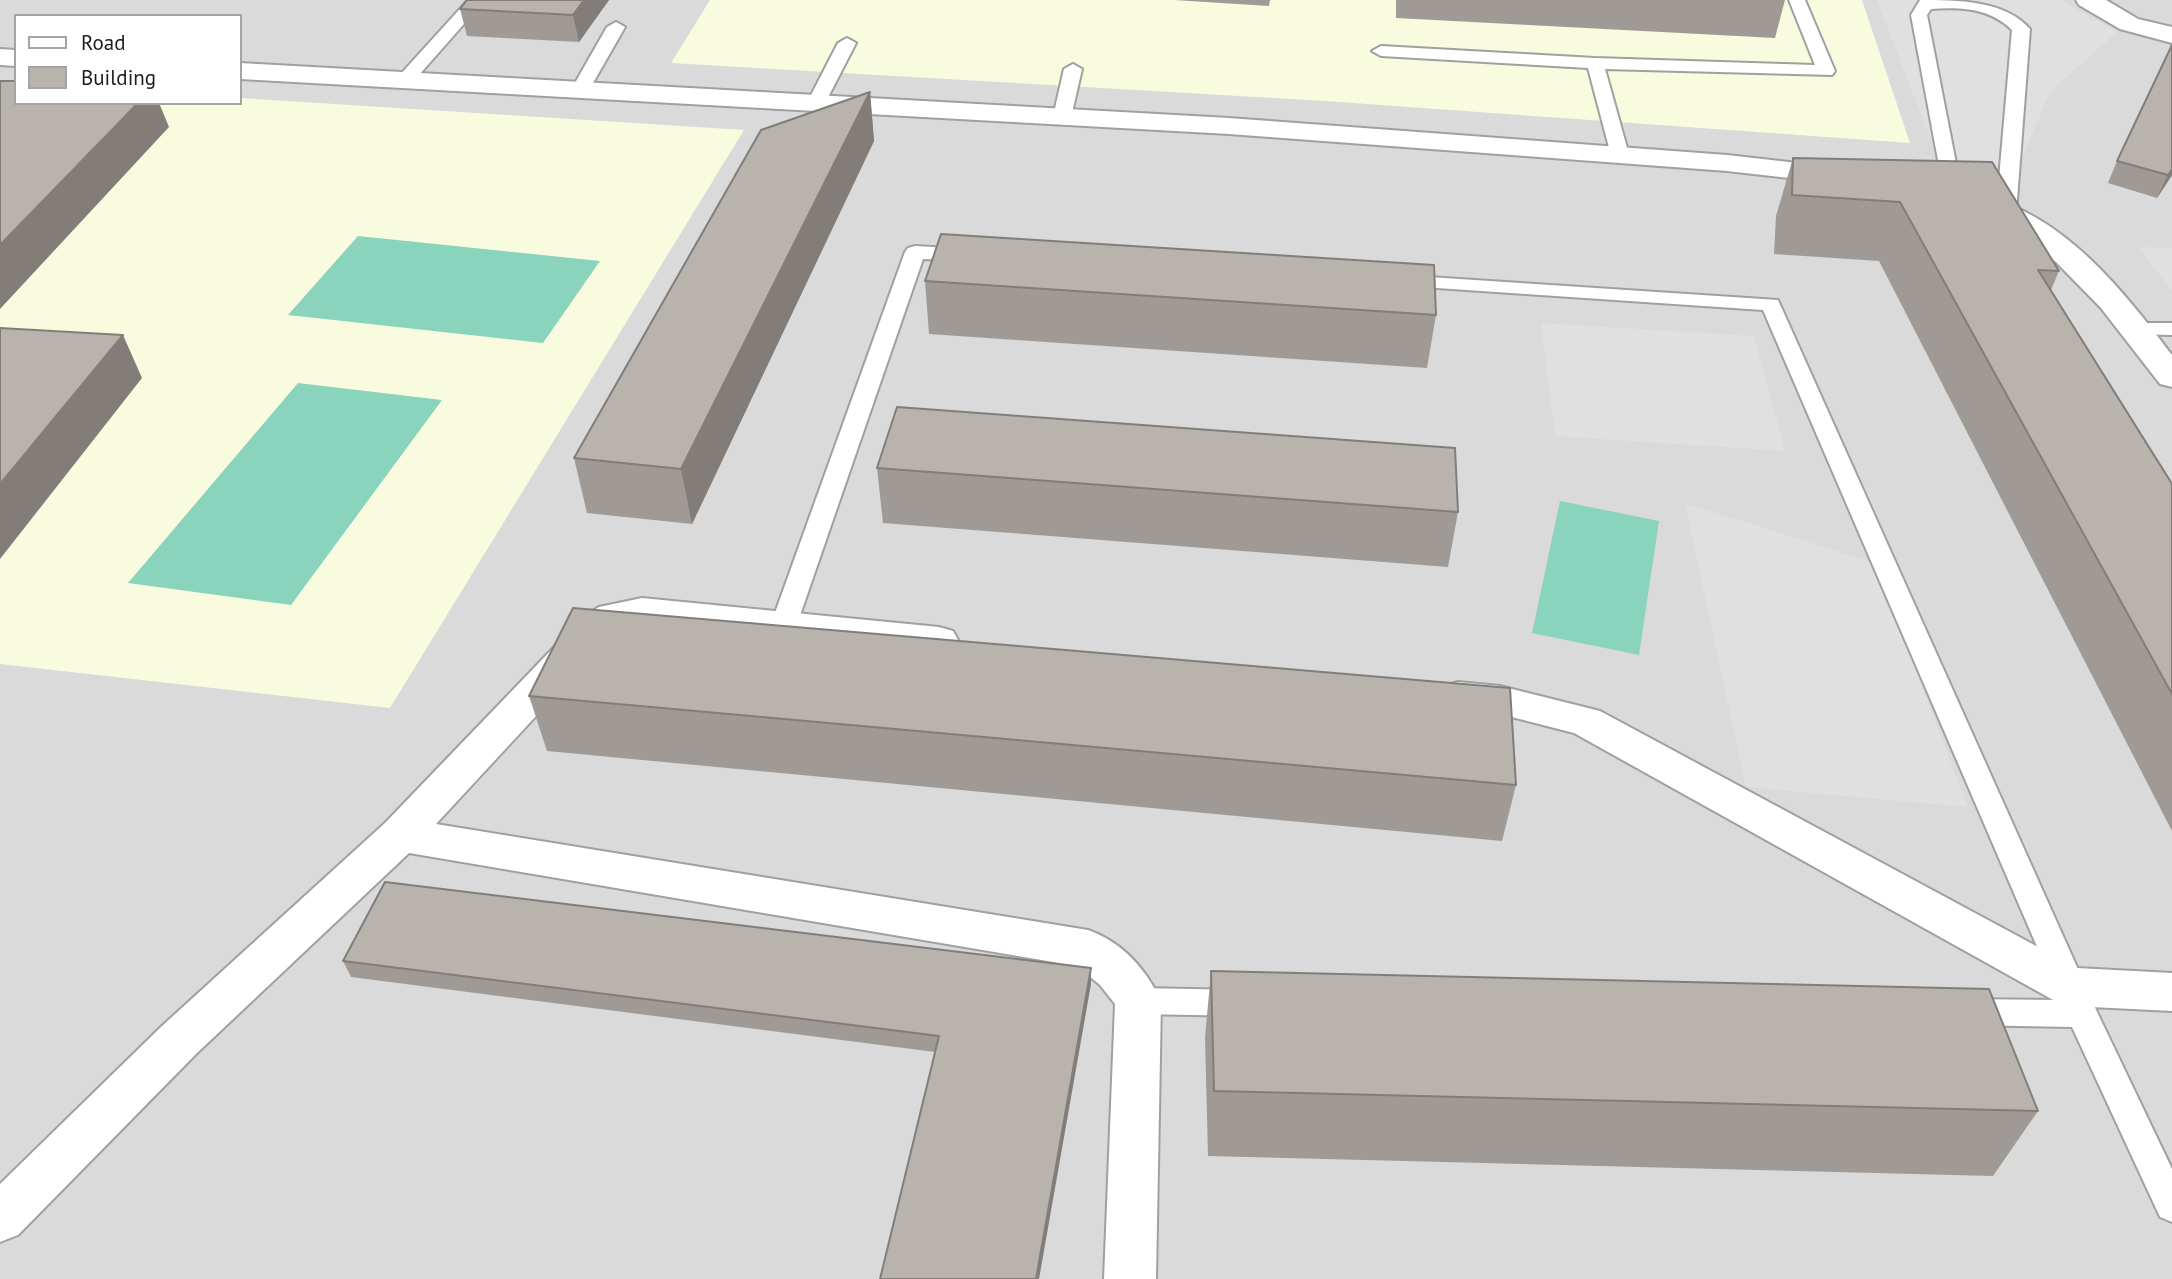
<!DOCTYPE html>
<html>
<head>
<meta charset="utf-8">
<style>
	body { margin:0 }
	#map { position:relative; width:2172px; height:1279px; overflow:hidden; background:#edeae3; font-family:"PT Sans",sans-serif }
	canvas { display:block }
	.legend { position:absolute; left:14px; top:14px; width:228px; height:91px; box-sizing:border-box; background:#fff; border:2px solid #a4a4a4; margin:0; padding:9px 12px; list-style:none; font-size:21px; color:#1c1c1c }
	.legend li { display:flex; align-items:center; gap:14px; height:35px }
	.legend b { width:35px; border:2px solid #a4a4a4 }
</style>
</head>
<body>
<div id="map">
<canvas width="2172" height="1279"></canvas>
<ul class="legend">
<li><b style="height:9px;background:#fff"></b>Road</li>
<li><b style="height:19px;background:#b9b3ad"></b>Building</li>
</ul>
</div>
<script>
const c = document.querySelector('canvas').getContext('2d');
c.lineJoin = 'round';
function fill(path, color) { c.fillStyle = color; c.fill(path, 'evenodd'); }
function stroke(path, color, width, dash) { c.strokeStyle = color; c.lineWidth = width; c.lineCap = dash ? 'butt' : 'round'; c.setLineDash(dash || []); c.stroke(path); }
const residential = new Path2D(`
	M 0,0 L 2172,0 L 2172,1279 L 0,1279 ZM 16,16 L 240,16 L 240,103 L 16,103 Z`);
const education = new Path2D(`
	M 710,0 L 1862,0 L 1910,143 L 1325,101 L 671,63 Z
	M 0,84 L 16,103 L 240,103 L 240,98 L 744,130 L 390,708 L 0,664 Z`);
const pitch = new Path2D(`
	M 358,236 L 600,261 L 543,343 L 288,315 Z
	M 298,383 L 442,400 L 291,605 L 128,583 Z
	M 1560,501 L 1659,521 L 1639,655 L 1532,633 Z`);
const parking = new Path2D(`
	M 1877,0 L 2060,0 L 2117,32 L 2050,92 L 2012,182 L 1945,177 Z
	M 2138,247 L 2172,248 L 2172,291 Z
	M 1541,323 L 1754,336 L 1785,451 L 1555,436 Z
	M 1685,503 L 1875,563 L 1968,807 L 1746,787 Z`);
const service = new Path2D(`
	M 468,0 L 485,0 L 411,84 L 399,84 L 396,80 L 399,76 Z
	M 1789,0 L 1805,0 L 1835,71 L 1832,75 L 1605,69 L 1629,155 L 1620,161 L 1611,155 L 1588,68 L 1381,56 L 1372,51 L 1381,46 L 1595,58 L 1815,65 Z
	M 1920,0 C 1957,0 2005,0 2030,29 L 2016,213 L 2013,217 L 1999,217 L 1996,213 L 2012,30 C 1990,8 1961,7 1931,9 L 1927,15 L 1962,194 L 1952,200 L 1945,198 L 1911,15 Z
	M 616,22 L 625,27 L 589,90 L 580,95 L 574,94 L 571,90 L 607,27 Z
	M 847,38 L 856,43 L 825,103 L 822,107 L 810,107 L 807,103 L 838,43 Z
	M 1073,64 L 1082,69 L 1071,117 L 1062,123 L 1053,117 L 1064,69 Z
	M 915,246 L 970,249 L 977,251 L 980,255 L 977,259 L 970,261 L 923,259 L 797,624 L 793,630 L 784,633 L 775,630 L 771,624 L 905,252 L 908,248 Z
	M 1399,275 L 1778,300 L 2098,1014 L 2172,1169 L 2172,1222 L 2160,1217 L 2072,1027 L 1962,1025 L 1951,1022 L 1946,1012 L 1951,1002 L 1962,999 L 2060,1000 L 1763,310 L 1392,285 L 1389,281 L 1392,277 Z
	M 2136,323 L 2172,323 L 2172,335 L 2128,334 L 2125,329 L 2128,324 Z
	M 1138,988 L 1245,990 L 1256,994 L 1261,1003 L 1256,1012 L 1245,1016 L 1138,1014 L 1127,1010 L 1122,1001 L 1127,992 Z`);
const minor = new Path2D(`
	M 2076,0 L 2106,0 L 2138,19 L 2172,27 L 2172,43 L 2120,29 L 2079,5 Z
	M 0,49 L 16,50 L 16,66 L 0,65 Z
	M 240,63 L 1229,118 L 1727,155 L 1842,168 L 1852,170 L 1856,176 L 1852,182 L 1842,184 L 1727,171 L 1229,134 L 240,79 Z
	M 1986,197 C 2066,217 2125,293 2172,355 L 2172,387 L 2160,384 L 2101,308 L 2056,262 L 2005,226 L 1976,212 L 1972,206 L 1976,200 Z
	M 642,598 L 939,627 L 953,631 L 958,640 L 953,649 L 939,653 L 642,624 L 622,627 L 611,635 L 436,824 L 1088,930 C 1122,942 1146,969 1161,1001 L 1156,1279 L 1104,1279 L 1115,1004 L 1100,985 L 1077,966 L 409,853 L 196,1054 L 18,1235 L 0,1242 L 0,1184 L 162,1026 L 385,823 L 583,617 L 599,607 Z
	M 1458,682 L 1500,686 L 1600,711 L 2077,968 L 2172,973 L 2172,1011 L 2071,1006 L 2055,1001 L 1574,733 L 1500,714 L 1444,706 L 1438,696 L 1444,686 Z`);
const wall = new Path2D(`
	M 467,0 L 609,0 L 579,42 L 467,36 L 460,9 Z
	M 1174,0 L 1270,0 L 1269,6 Z
	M 1396,0 L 1785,0 L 1775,38 L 1396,18 Z
	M 870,92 L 874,141 L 692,524 L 587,513 L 574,458 Z
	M 1793,158 L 1992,162 L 2059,271 L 2051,290 L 2172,484 L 2172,831 L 1879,261 L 1774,254 L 1776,216 Z
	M 2117,161 L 2172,175 L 2157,198 L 2108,183 Z
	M 925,281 L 1436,315 L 1427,368 L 929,334 Z
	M 877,468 L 1458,512 L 1448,567 L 883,523 Z
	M 529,696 L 1516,785 L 1502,841 L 547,751 Z
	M 343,961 L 1091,984 L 935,1052 L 351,977 Z
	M 1211,971 L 2038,1111 L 1993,1176 L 1208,1156 L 1205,1038 Z`);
const shadedWall = new Path2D(`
	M 584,0 L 609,0 L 579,42 L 573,15 Z
	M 870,92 L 874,141 L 692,524 L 681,469 Z
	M 138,103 L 159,103 L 169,127 L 0,309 L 0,245 Z
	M 2172,169 L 2172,175 L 2157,198 L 2168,175 Z
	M 123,335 L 142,378 L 0,559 L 0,484 Z
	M 1091,968 L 1091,984 L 1039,1279 L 1036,1279 Z`);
const building = new Path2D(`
	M 467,0 L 584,0 L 573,15 L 460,9 Z
	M 2172,45 L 2172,169 L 2168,175 L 2117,161 Z
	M 0,81 L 16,81 L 16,103 L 138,103 L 0,245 Z
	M 870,92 L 681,469 L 574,458 L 761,130 Z
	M 1793,158 L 1992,162 L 2059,271 L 2038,270 L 2172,484 L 2172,694 L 1900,202 L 1792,195 Z
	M 941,234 L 1434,265 L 1436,315 L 925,281 Z
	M 0,328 L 123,335 L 0,484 Z
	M 897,407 L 1455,448 L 1458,512 L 877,468 Z
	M 573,608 L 1510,688 L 1516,785 L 529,696 Z
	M 385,882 L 1091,968 L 1036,1279 L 880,1279 L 939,1036 L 343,961 Z
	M 1211,971 L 1989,989 L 2038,1111 L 1214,1091 Z`);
fill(residential, '#dadada');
fill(education, '#f8fbde');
fill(pitch, '#8ad3bd');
fill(parking, '#e0e0e0');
stroke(service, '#a0a0a0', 4);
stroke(minor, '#a0a0a0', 4);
fill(service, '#fff');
fill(minor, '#fff');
fill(wall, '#9f9a95');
fill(shadedWall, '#827d79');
fill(building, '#b9b3ad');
stroke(building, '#827d79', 2);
</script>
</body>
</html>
